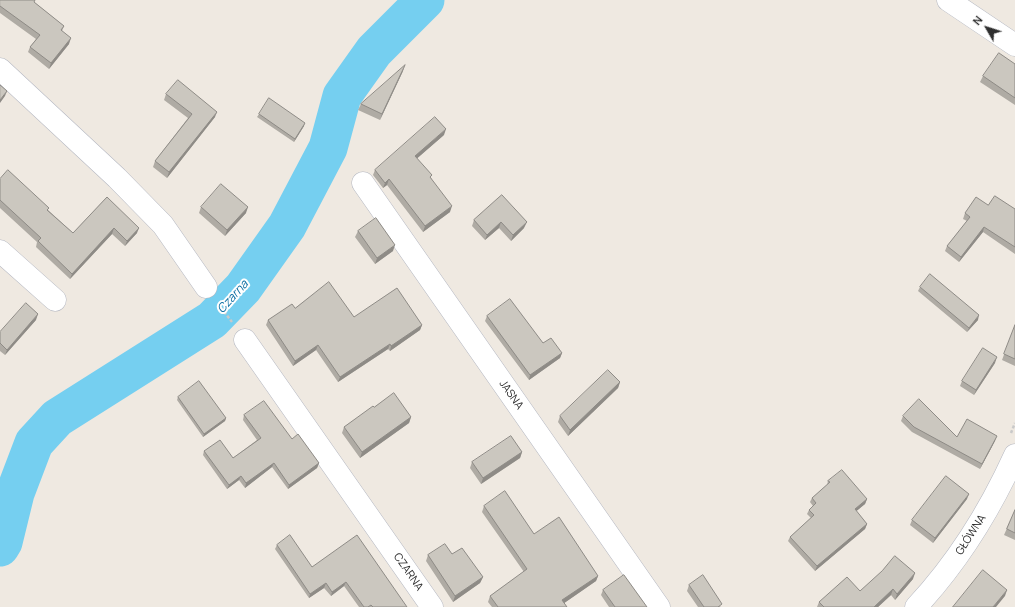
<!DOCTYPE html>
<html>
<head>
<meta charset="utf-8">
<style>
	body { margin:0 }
	#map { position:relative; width:1015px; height:607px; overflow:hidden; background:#efe9e1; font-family:Manrope,sans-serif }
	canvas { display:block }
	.north { position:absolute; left:967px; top:8px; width:40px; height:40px; -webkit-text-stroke:3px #fff; paint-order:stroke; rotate:309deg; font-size:11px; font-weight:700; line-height:16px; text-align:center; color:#2e2e2e }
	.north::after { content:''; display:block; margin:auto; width:14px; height:18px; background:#2e2e2e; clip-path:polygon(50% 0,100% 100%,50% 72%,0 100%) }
</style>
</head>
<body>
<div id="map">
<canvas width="1015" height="607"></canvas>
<div class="north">N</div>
</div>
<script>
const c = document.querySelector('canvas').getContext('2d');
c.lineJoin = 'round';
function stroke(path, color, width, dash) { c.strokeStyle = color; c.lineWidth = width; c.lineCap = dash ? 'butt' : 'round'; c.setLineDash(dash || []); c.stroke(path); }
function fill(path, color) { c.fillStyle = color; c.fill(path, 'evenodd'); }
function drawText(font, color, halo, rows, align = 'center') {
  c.font = font + ' Manrope,sans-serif'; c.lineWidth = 4; c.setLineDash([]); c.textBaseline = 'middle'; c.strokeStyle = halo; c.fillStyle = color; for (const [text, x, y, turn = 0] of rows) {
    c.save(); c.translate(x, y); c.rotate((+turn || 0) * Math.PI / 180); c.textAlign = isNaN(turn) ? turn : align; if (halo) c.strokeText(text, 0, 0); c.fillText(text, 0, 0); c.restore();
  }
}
const river = new Path2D(`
	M 0,547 L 3,542 L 15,493 L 34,443 L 57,418 L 212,320 L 243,288 L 287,226 L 328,148 L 342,96 L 374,51 L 425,0`);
const path = new Path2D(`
	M 218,304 L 232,322
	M 1011,433 L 1015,423`);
const minor = new Path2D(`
	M 948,0 L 1015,45
	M 0,69 L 117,178 L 163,225 L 206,287
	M 363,183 L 659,607
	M 0,251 L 55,300
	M 245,340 L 432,607
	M 916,607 C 957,563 990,510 1015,455`);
const wall = new Path2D(`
	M 0,0 L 35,3 L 64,26 L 62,31 L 69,44 L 49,69 L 28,52 L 30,47 L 36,39 L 0,13 Z
	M 1015,64 L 1015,105 L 980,82 L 983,76 Z
	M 403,71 L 380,120 L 358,110 L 361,104 Z
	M 166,94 L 215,117 L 167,178 L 153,167 L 155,161 L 188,118 L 164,100 Z
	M 259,114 L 304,126 L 294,142 L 257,117 Z
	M 444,135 L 417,158 L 431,178 L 450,212 L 423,232 L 387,185 L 383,188 L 373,175 L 375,170 Z
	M 0,179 L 48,210 L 73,233 L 107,197 L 137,233 L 125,246 L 112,234 L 70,279 L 36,247 L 37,242 L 0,208 Z
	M 502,195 L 524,228 L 511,241 L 499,228 L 485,240 L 472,226 L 474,220 Z
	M 988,205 L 1015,209 L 1015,254 L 983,232 L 959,262 L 945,251 L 947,246 L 967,221 L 963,219 L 965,213 Z
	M 201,207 L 246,213 L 225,236 L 199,213 Z
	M 358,231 L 393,251 L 375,264 L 355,237 Z
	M 920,287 L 978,320 L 967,332 L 918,291 Z
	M 295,308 L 354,317 L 422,325 L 420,330 L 390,351 L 388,349 L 338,382 L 316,350 L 293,366 L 266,325 L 268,320 Z
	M 487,316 L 543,343 L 562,353 L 560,358 L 529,380 L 485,321 Z
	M 36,320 L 5,355 L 0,351 L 0,332 Z
	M 1015,325 L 1015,366 L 1002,360 Z
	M 995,363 L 974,395 L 960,386 L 962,381 Z
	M 620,382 L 618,388 L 568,436 L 558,422 L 560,416 Z
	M 178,397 L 226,418 L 225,421 L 203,437 L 177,400 Z
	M 374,407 L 411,417 L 409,423 L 360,458 L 342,433 L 344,427 Z
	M 244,415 L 292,439 L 319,463 L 317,468 L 288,489 L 272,467 L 245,488 L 239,480 L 227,489 L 203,455 L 204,451 L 233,458 L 257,440 L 243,420 Z
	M 903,416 L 957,437 L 995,441 L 980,469 L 912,432 L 901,421 Z
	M 522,452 L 520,458 L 481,484 L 470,468 L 472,462 Z
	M 828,481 L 867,499 L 865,504 L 856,511 L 867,524 L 865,529 L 815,571 L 788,541 L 790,537 L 811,518 L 807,514 L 809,510 L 813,506 L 810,502 L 812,498 L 827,485 Z
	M 967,499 L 933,543 L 910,525 L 912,520 Z
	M 484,506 L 534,534 L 598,576 L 596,581 L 564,603 L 567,607 L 492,607 L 488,602 L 490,596 L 524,572 L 482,512 Z
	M 1015,510 L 1015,540 L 1004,535 Z
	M 277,545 L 312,567 L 407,607 L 359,607 L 344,586 L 331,596 L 324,588 L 309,598 L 275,549 Z
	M 452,554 L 483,577 L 480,583 L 453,602 L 426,561 L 428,555 Z
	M 913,579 L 895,600 L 891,595 L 878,607 L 817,607 L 819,602 L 860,591 Z
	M 689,585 L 721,607 L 698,607 L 687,591 Z
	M 603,590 L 647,607 L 609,607 L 601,595 Z`);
const shadedWall = new Path2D(`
	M 71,38 L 69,44 L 49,69 L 51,63 Z
	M 405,65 L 403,71 L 380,120 L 382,114 Z
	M 7,91 L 5,96 L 0,103 L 0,100 Z
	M 217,112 L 215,117 L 167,178 L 169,172 Z
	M 305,123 L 304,126 L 294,142 L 295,139 Z
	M 446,129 L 444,135 L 413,162 L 415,156 Z
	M 389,179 L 387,185 L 383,188 L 385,183 Z
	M 452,206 L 450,212 L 423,232 L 425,226 Z
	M 248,207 L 246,213 L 225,236 L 227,230 Z
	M 501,222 L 499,228 L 485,240 L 487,235 Z
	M 527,222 L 524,228 L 511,241 L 513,235 Z
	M 984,227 L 983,232 L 959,262 L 961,257 Z
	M 114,228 L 112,234 L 70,279 L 72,274 Z
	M 139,228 L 137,233 L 125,246 L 127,241 Z
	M 395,245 L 393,251 L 375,264 L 377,258 Z
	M 38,314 L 36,320 L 5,355 L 7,350 Z
	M 979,315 L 978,320 L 967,332 L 969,328 Z
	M 422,325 L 420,330 L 390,351 L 391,346 Z
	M 390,344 L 388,349 L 338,382 L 340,377 Z
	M 318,345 L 316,350 L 293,366 L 295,361 Z
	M 562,353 L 560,358 L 529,380 L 530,375 Z
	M 997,357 L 995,363 L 974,395 L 976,390 Z
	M 620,382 L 618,388 L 568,436 L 570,430 Z
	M 411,417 L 409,423 L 360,458 L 362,452 Z
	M 226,418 L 225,421 L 203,437 L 204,434 Z
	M 997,436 L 995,441 L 980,469 L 982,464 Z
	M 522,452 L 520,458 L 481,484 L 483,478 Z
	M 274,463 L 272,467 L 245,488 L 246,483 Z
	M 319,463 L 317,468 L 288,489 L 289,485 Z
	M 241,476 L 239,480 L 227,489 L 229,485 Z
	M 969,494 L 967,499 L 933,543 L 935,538 Z
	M 867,499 L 865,504 L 853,514 L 855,509 Z
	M 867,524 L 865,529 L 815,571 L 817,566 Z
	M 915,573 L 913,579 L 895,600 L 897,594 Z
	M 598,576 L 596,581 L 560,606 L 562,600 Z
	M 483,577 L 480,583 L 453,602 L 455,596 Z
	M 346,582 L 344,586 L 331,596 L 332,592 Z
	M 326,583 L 324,588 L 309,598 L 310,594 Z
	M 893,589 L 891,595 L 878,607 L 874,607 Z
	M 1007,590 L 1005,596 L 996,607 L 993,607 Z`);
const building = new Path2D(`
	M 0,0 L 35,0 L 34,2 L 64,26 L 61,30 L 71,38 L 51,63 L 30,47 L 40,35 L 0,6 Z
	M 999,53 L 1015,64 L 1015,98 L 983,76 Z
	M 405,65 L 382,114 L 361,104 Z
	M 178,80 L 217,112 L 169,172 L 155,161 L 192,114 L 166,94 Z
	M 0,85 L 7,91 L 0,100 Z
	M 269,98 L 305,123 L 295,139 L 259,114 Z
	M 435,117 L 446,129 L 415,156 L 432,175 L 430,177 L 452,206 L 425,226 L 389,179 L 385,183 L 375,170 Z
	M 8,170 L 49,208 L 47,210 L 73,233 L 107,197 L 139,228 L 127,241 L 114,228 L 72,274 L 38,241 L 41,238 L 0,200 L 0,179 Z
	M 221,184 L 248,207 L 227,230 L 201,207 Z
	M 502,195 L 527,222 L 513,235 L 501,222 L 487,235 L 474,220 Z
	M 995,196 L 1015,209 L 1015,247 L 984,227 L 961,257 L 947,246 L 970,217 L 965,213 L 976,197 L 988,205 Z
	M 376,218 L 395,245 L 377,258 L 358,231 Z
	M 930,274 L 979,315 L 969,328 L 920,287 Z
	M 329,282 L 354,317 L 397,288 L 422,325 L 391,346 L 390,344 L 340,377 L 318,345 L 295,361 L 268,320 L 292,304 L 295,308 Z
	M 510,299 L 543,343 L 551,338 L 562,353 L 530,375 L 487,316 Z
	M 26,303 L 38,314 L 7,350 L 0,343 L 0,332 Z
	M 1015,325 L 1015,359 L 1004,354 Z
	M 983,348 L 997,357 L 976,390 L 962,381 Z
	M 608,370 L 620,382 L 570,430 L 560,416 Z
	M 199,381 L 226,418 L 204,434 L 178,397 Z
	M 394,393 L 411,417 L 362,452 L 344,427 L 373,406 L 374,407 Z
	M 919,399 L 957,437 L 967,419 L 997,436 L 982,464 L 914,427 L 903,416 Z
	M 264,401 L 292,439 L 298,434 L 319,463 L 289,485 L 274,463 L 246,483 L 241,476 L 229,485 L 204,451 L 220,440 L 233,458 L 261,438 L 244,415 Z
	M 511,436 L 522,452 L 483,478 L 472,462 Z
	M 842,470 L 867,499 L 855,509 L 867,524 L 817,566 L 790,537 L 814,515 L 809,510 L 816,503 L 812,498 L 830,482 L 828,481 Z
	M 946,476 L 969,494 L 935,538 L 912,520 Z
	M 505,491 L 534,534 L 559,517 L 598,576 L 562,600 L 567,607 L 498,607 L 490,596 L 527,569 L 484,506 Z
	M 1015,510 L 1015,533 L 1007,529 Z
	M 290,535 L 312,567 L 357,535 L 407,607 L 373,607 L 371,605 L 368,607 L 364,607 L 346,582 L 332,592 L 326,583 L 310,594 L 277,545 Z
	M 445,544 L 452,554 L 462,548 L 483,577 L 455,596 L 428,555 Z
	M 895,556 L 915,573 L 897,594 L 893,589 L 874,607 L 824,607 L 819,602 L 847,577 L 860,591 L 882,571 Z
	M 983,570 L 1007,590 L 993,607 L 953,607 Z
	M 624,575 L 647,607 L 615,607 L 603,590 Z
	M 703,575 L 722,604 L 718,607 L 704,607 L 689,585 Z`);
const streetNames = [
	["JASNA",511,395,55],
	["GŁÓWNA",971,535,-57],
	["CZARNA",408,572,55]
];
const waterNames = [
	["Czarna",233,297,-48]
];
stroke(river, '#75cff0', 39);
stroke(minor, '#b4b7c1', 23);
stroke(path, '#c9c9c9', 2.5, [3, 2]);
stroke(minor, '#fff', 22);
fill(wall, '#afaba4');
fill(shadedWall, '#8e8b86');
fill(building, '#cbc7bf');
stroke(building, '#8e8b86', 1);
drawText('11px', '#2e2e2e', '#fff', streetNames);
drawText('italic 12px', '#0d6fa3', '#fff', waterNames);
</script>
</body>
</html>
